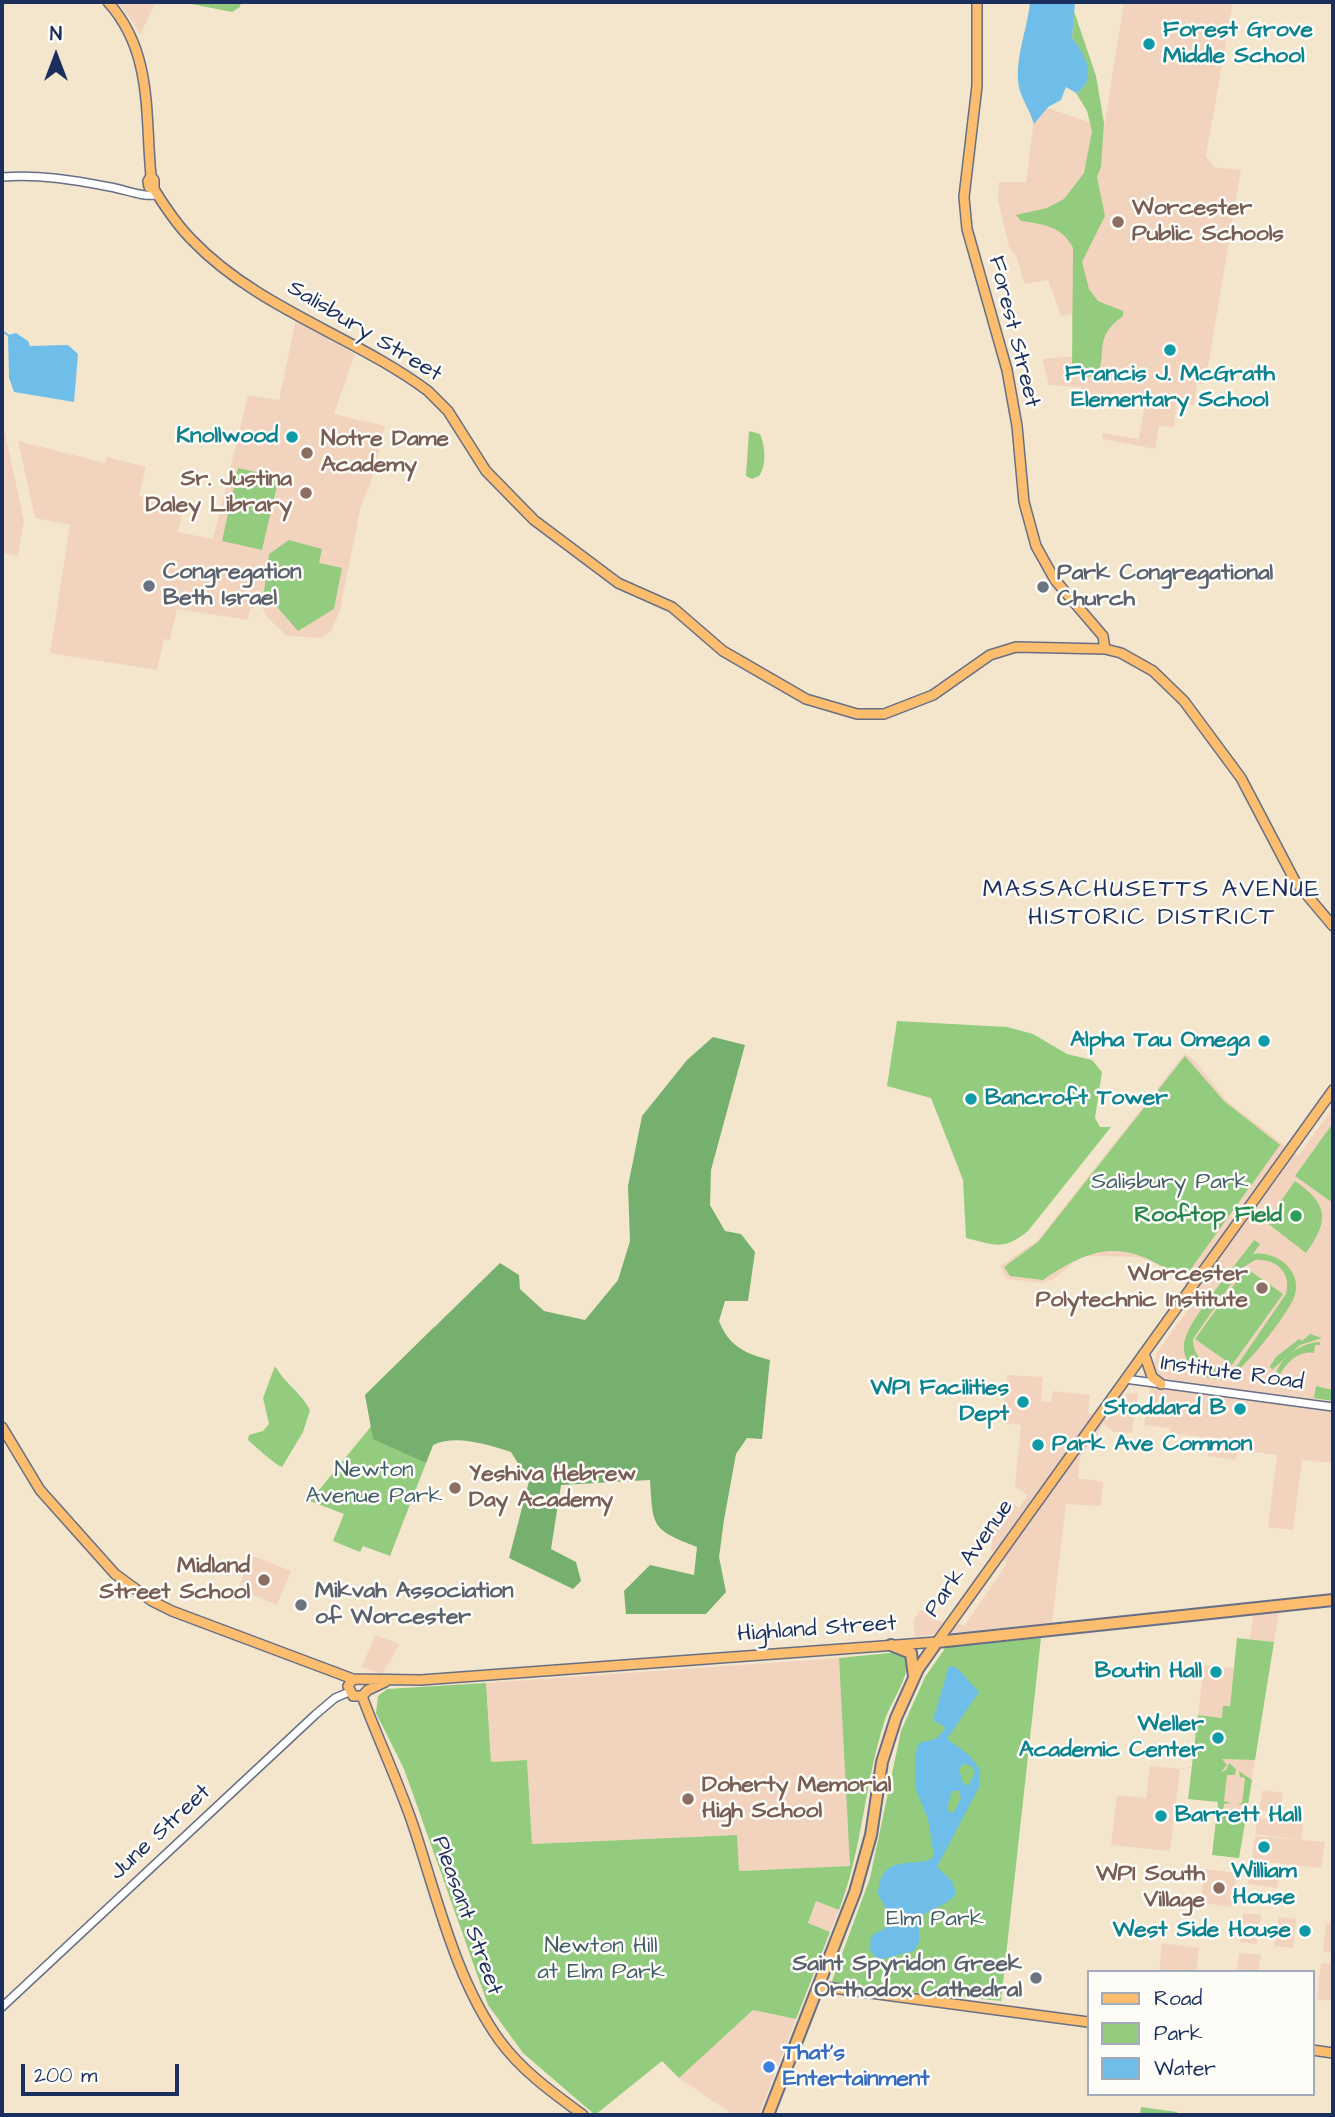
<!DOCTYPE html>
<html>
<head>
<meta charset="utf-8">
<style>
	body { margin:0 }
	#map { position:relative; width:1335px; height:2117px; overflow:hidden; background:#f4e6cd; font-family:"Architects Daughter",sans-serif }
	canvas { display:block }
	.frame { position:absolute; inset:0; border:4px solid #1b2f5e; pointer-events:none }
	.legend { position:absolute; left:1087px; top:1970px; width:228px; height:126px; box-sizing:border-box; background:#fdfcf7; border:2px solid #a3aaba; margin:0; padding:9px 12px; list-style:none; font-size:21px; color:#1b2f5e }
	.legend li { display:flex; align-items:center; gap:14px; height:35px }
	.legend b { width:35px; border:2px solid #a3aaba }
	.north { position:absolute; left:21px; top:21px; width:70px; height:70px; -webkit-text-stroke:5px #fdfcf7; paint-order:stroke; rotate:0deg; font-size:19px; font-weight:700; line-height:28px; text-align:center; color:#1b2f5e }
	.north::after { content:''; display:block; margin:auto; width:24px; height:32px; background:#1b2f5e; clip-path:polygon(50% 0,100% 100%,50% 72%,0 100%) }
	.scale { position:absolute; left:21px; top:2064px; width:158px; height:32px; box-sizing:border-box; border:4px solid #1b2f5e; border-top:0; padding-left:9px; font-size:21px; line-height:24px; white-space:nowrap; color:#1b2f5e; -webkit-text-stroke:5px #fdfcf7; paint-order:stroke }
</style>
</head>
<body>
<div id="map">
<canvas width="1335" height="2117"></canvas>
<div class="frame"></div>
<ul class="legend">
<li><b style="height:9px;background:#fcbd6f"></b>Road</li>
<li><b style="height:19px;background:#93cc7f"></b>Park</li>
<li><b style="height:19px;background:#6ebee9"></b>Water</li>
</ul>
<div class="north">N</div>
<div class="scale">200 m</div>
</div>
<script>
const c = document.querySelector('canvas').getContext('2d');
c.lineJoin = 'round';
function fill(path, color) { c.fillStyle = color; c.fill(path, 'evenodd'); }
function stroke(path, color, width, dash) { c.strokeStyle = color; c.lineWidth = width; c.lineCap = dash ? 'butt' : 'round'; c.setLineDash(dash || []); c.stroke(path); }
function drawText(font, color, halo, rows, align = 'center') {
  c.font = font + ' "Architects Daughter",sans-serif'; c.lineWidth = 5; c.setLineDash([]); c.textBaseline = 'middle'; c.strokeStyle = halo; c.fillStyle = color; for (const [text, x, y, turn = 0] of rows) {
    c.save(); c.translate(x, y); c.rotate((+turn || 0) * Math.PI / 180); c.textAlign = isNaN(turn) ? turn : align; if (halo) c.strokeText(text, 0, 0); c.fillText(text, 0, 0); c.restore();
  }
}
const built = new Path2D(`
	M 118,2 L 156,2 L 140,35 L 131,19 Z
	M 1124,2 L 1233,2 L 1206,156 L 1214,167 L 1241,170 L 1205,384 L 1197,383 L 1194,405 L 1177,403 L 1174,427 L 1159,426 L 1155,449 L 1102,439 L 1103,433 L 1139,439 L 1145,404 L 1081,393 L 1081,387 L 1049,385 L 1042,359 L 1076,356 L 1072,314 L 1061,316 L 1048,280 L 1024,284 L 1017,258 L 1009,247 L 998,200 L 999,182 L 1026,182 L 1036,104 L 1104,127 Z
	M 296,319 L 355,354 L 334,414 L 385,426 L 372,479 L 361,506 L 340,610 L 332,630 L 322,638 L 287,636 L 267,617 L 261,605 L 250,609 L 248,620 L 177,609 L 170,640 L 164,639 L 157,670 L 50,653 L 70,525 L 35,518 L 18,441 L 105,463 L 107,457 L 146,467 L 139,496 L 171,504 L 174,498 L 185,502 L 178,532 L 213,539 L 248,395 L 279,400 Z
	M 2,419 L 24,521 L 18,556 L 2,552 Z
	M 1185,1053 L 1195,1061 L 1226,1100 L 1298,1156 L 1333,1108 L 1333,1463 L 1302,1460 L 1293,1530 L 1268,1527 L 1277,1455 L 1238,1450 L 1236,1460 L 1208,1456 L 1209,1438 L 1170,1433 L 1170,1428 L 1144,1425 L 1156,1354 L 1199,1294 L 1155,1263 L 1137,1257 L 1086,1256 L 1074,1262 L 1054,1279 L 1042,1283 L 1007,1279 L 1000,1266 L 1038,1240 Z
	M 1007,1375 L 1043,1377 L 1041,1401 L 1051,1402 L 1053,1391 L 1090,1395 L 1088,1413 L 1107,1420 L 1128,1393 L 1138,1394 L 1132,1433 L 1114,1432 L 1104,1424 L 1080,1457 L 1078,1478 L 1103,1482 L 1101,1506 L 1066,1504 L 1052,1623 L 915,1637 L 913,1620 L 921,1610 L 937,1621 L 965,1625 L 1007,1563 L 991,1550 L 994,1516 L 1007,1499 L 1019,1508 L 1028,1495 L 1015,1486 L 1021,1425 L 1002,1423 Z
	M 251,1555 L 291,1571 L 277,1605 L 238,1589 Z
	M 1279,1613 L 1274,1642 L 1250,1639 L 1253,1615 Z
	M 375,1635 L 400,1644 L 382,1674 L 362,1667 Z
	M 839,1658 L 851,1866 L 739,1871 L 736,1835 L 532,1844 L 527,1760 L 491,1762 L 486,1683 Z
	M 1204,1665 L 1234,1668 L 1229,1712 L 1262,1716 L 1239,1858 L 1212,1855 L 1223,1770 L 1193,1767 L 1180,1770 L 1170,1851 L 1111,1845 L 1117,1795 L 1146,1798 L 1150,1766 L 1180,1769 L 1192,1766 L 1197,1727 L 1228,1718 L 1198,1715 Z
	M 1263,1790 L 1283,1793 L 1280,1813 L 1259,1810 Z
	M 1258,1818 L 1303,1823 L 1301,1840 L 1255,1834 Z
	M 1255,1836 L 1325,1842 L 1321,1868 L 1251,1860 Z
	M 1204,1869 L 1237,1873 L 1232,1907 L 1201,1903 Z
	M 1250,1870 L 1279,1874 L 1277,1888 L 1248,1884 Z
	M 816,1901 L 839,1910 L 830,1932 L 808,1924 Z
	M 1243,1913 L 1261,1915 L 1257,1944 L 1240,1942 Z
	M 1278,1917 L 1296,1919 L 1293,1948 L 1274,1946 Z
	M 1326,1923 L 1333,1924 L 1333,1953 L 1323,1952 Z
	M 1162,1943 L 1199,1948 L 1196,1972 L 1159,1972 Z
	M 1239,1953 L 1261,1955 L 1258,1972 L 1237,1970 Z
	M 1321,1963 L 1333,1964 L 1333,2001 L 1317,1999 Z
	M 753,2010 L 796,2019 L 759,2115 L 727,2115 L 729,2112 L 679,2078 Z`);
const green = new Path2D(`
	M 181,2 L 241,2 L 240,7 L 232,12 Z
	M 1074,11 L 1096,76 L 1104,123 L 1101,167 L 1097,177 L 1105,216 L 1082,262 L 1089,289 L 1098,301 L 1123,311 L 1123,316 C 1092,338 1108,353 1097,377 L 1078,376 L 1072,367 L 1073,248 C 1062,226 1043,224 1021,221 L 1016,215 L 1047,208 L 1064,199 L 1084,173 L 1092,131 L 1087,111 L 1076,93 C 1098,80 1084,53 1072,38 Z
	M 749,431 L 760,434 C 765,445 767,466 759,476 L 752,479 L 746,476 Z
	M 238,468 L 279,477 L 262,550 L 222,541 Z
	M 289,540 L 322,549 L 319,563 L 342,568 L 334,609 L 298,631 L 264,592 L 269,554 Z
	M 897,1021 L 1007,1027 L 1033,1034 L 1067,1054 L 1092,1060 L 1102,1072 L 1095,1118 L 1100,1127 L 1111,1127 L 1028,1231 C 1003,1251 995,1245 966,1238 L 963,1180 L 931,1098 L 887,1086 Z
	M 1185,1056 L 1224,1101 L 1280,1145 L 1183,1280 C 1127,1240 1097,1243 1043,1280 L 1010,1276 L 1004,1267 L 1038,1242 Z
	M 1333,1123 L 1333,1203 L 1295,1176 Z
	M 1295,1181 C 1328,1204 1330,1220 1306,1253 L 1266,1222 Z
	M 1254,1240 L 1260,1244 L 1253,1254 C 1277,1250 1306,1273 1293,1300 C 1284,1318 1242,1375 1224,1379 C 1214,1380 1201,1378 1194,1370 C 1185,1362 1181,1347 1186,1336 C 1194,1313 1238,1262 1254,1240 ZM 1255,1260 C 1276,1258 1292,1273 1286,1294 L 1238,1364 L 1230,1370 C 1212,1370 1192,1359 1193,1339 L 1242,1268 Z
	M 1246,1268 L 1283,1294 L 1232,1365 L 1195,1339 Z
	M 434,1327 L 503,1401 L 433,1445 L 390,1556 L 363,1546 L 360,1552 L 333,1541 L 344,1514 L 310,1501 L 373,1424 L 365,1395 Z
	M 1310,1334 L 1322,1338 L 1300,1345 L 1272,1370 L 1270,1366 L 1276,1357 L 1299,1339 L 1302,1341 Z
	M 1320,1342 L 1320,1345 L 1315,1345 L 1314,1353 C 1298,1349 1283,1366 1278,1379 L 1276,1373 C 1282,1356 1303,1342 1320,1342 Z
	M 275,1366 C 284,1383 301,1392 310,1410 L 303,1432 L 282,1467 C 274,1464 256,1447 248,1440 L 249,1435 L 263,1431 L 269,1424 L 263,1398 Z
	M 1316,1386 L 1333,1390 L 1333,1401 L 1314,1398 Z
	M 1041,1638 L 1001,2001 L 831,1984 L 870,1878 L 901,1731 L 925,1677 L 946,1647 Z
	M 1237,1638 L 1274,1642 L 1255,1760 L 1222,1759 L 1227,1765 L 1221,1772 L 1226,1770 L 1229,1763 L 1236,1769 L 1235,1775 L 1227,1775 L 1224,1801 L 1231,1803 L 1224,1804 L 1223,1814 L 1246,1817 L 1239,1858 L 1212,1855 L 1218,1802 L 1188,1799 L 1198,1715 L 1222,1718 L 1223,1706 L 1230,1706 Z
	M 899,1652 L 907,1655 C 911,1676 891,1701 885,1720 C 864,1783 863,1848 839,1910 L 816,1901 L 808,1923 L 830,1932 L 796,2019 L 753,2010 L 679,2078 L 662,2061 L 595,2115 L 523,2053 L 488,2005 L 404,1769 L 376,1713 L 378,1696 L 387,1689 L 486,1683 L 491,1762 L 527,1760 L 532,1844 L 737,1835 L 739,1871 L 850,1866 L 839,1658 Z
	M 1239,1771 L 1252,1780 L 1248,1805 L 1237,1804 L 1242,1803 L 1245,1778 L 1240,1777 Z
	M 1141,2107 L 1177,2112 L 1177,2115 L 1140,2115 Z`);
const forest = new Path2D(`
	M 713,1037 L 745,1045 L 711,1170 L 710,1205 L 725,1231 L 741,1234 L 755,1252 L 748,1301 L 725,1301 L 719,1321 C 729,1346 744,1353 770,1360 L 762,1439 L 747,1438 L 736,1454 L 724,1520 L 719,1557 L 726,1592 L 706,1614 L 626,1614 L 624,1591 L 650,1565 L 694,1575 L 697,1547 C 651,1529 653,1527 650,1480 L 561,1485 L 551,1549 L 576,1562 L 581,1581 L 573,1589 L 509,1558 L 529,1481 L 511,1452 C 488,1445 457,1434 433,1445 L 426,1463 L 373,1439 L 365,1395 L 500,1263 L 519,1275 L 520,1289 L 544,1311 L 585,1320 L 618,1280 L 630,1241 L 628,1186 L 642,1116 L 687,1060 Z`);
const water = new Path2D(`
	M 1030,2 L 1075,2 L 1072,38 C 1085,54 1099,80 1076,93 L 1066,87 L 1061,100 L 1048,107 L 1034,124 C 1031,114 1025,104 1021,94 C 1011,67 1028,29 1030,2 Z
	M 16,333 L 28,341 L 30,346 L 68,345 L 78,354 L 74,402 L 14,392 L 9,378 L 8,335 Z
	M 949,1666 L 957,1668 L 979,1692 L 947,1739 L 970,1756 L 980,1770 L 979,1787 L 937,1867 L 952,1881 L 956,1893 C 948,1907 929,1907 919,1919 L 919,1942 L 914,1951 L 878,1960 L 870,1950 L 871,1936 L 891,1925 L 892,1919 L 878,1894 C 881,1849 919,1870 934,1857 L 928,1819 L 915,1787 L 915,1755 L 919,1743 L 936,1739 L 946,1728 L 933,1720 ZM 963,1764 L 972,1766 L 975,1773 L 968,1786 L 963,1783 L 959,1769 ZM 952,1791 L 959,1791 L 961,1798 L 953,1814 L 947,1809 Z`);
const stream = new Path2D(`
	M 2,331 L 8,335`);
const minor = new Path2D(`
	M 2,177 C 39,174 74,180 110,187 C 127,190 141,197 158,195
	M 1125,1379 L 1333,1407
	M 2,2007 L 315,1715 L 335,1698 L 349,1692`);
const major = new Path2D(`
	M 108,2 C 153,52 145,114 151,176 L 148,181 L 149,187 L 154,189 L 154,180 L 151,176
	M 977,2 L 977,86 L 964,197 L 967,229 L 1007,370 L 1017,426 L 1024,502 L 1036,546 L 1055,580 L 1103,636 L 1105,649
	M 154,189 C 165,207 177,225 192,240 C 257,308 354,336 428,391 L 448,411 L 486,471 L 534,520 L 618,583 L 672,607 L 723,651 L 806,699 L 857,714 L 884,714 L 933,695 L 990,655 L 1016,647 L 1105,649 L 1121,653 L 1153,671 L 1184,701 L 1241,778 L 1295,881 L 1333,926
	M 1144,1353 L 1152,1377 L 1161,1384
	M 2,1427 L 40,1490 L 115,1574 L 152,1601 L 172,1611 L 353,1679 L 421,1680 L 937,1642 L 1333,1090
	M 353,1679 L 348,1686 L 353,1696 L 362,1696
	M 362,1696 C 378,1739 398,1781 413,1825 C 437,1896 455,1979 500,2041 C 522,2071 553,2093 583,2115
	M 362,1696 L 368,1690 L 385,1682
	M 818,1986 L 1088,2022
	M 1312,2050 L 1333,2053`);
const highway = new Path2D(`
	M 891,1645 L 911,1653 L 914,1677
	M 768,2115 L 855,1892 L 871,1835 L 882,1762 L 896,1718 L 918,1669 L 937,1642 L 1333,1600`);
const markers = [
	[1149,44,7,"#0f9aa8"],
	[1118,222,7,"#8d6e63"],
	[1170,350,7,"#0f9aa8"],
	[292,437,7,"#0f9aa8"],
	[307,453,7,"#8d6e63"],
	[306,493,7,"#8d6e63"],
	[149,586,7,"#6b7280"],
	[1043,587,7,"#6b7280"],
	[1264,1041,7,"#0f9aa8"],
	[971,1099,7,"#0f9aa8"],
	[1296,1216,7,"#2e9e5b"],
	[1262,1288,7,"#8d6e63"],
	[1023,1402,7,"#0f9aa8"],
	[1240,1409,7,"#0f9aa8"],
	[1038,1445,7,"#0f9aa8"],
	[455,1488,7,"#8d6e63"],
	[264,1580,7,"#8d6e63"],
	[301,1605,7,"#6b7280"],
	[1216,1672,7,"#0f9aa8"],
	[1218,1738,7,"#0f9aa8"],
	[688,1799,7,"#8d6e63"],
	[1161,1816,7,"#0f9aa8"],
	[1264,1847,7,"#0f9aa8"],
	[1219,1888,7,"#8d6e63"],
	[1305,1931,7,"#0f9aa8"],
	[1036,1978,7,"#6b7280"],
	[769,2067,7,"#3f7fe0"]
];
const cultureNames = [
	["Forest Grove",1163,31,"left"],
	["Middle School",1163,57,"left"],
	["Francis J. McGrath",1170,375,"center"],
	["Elementary School",1170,401,"center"],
	["Knollwood",278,437],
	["Alpha Tau Omega",1250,1041],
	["Bancroft Tower",985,1099,"left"],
	["WPI Facilities",1009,1389],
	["Dept",1009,1415],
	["Stoddard B",1226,1409],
	["Park Ave Common",1052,1445,"left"],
	["Boutin Hall",1202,1672],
	["Weller",1204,1725],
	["Academic Center",1204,1751],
	["Barrett Hall",1175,1816,"left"],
	["William",1264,1872,"center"],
	["House",1264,1898,"center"],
	["West Side House",1291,1931]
];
const educationNames = [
	["Worcester",1132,209],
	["Public Schools",1132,235],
	["Notre Dame",321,440],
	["Academy",321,466],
	["Sr. Justina",292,480,"right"],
	["Daley Library",292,506,"right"],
	["Worcester",1248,1275,"right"],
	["Polytechnic Institute",1248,1301,"right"],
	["Yeshiva Hebrew",469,1475],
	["Day Academy",469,1501],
	["Midland",250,1567,"right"],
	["Street School",250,1593,"right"],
	["Doherty Memorial",702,1786],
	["High School",702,1812],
	["WPI South",1205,1875,"right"],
	["Village",1205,1901,"right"]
];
const streetNames = [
	["Salisbury Street",364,332,31],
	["Forest Street",1013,332,76],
	["Institute Road",1232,1374,8],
	["Park Avenue",970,1559,-55],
	["Highland Street",817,1630,-4],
	["June Street",161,1833,-43],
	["Pleasant Street",466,1916,70]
];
const worshipNames = [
	["Congregation",163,573],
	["Beth Israel",163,599],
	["Park Congregational",1057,574],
	["Church",1057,600],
	["Mikvah Association",315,1592],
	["of Worcester",315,1618],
	["Saint Spyridon Greek",1022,1965,"right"],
	["Orthodox Cathedral",1022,1991,"right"]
];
const parkNames = [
	["Salisbury Park",1170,1183],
	["Newton",374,1471],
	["Avenue Park",374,1497],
	["Elm Park",935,1920],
	["Newton Hill",601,1947],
	["at Elm Park",601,1973]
];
const leisureNames = [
	["Rooftop Field",1282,1216]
];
const shopNames = [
	["That's",783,2054],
	["Entertainment",783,2080]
];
const neighbourhoodNames = [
	["MASSACHUSETTS AVENUE",1152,891],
	["HISTORIC DISTRICT",1152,919]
];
fill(built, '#f2d4be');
fill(green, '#93cc7f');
fill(forest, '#76b06e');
fill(water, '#6ebee9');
stroke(stream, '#6ebee9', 2);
stroke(minor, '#676f85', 10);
stroke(major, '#676f85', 12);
stroke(highway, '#676f85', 14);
stroke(minor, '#fff', 7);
stroke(major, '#fcbd6f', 9);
stroke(highway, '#fcbd6f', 10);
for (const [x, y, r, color] of markers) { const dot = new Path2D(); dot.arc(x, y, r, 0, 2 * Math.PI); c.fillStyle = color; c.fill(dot); stroke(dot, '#fdfcf7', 2.5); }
drawText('bold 23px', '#0d838f', '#fdfcf7', cultureNames, 'right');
drawText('bold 23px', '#785e54', '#fdfcf7', educationNames, 'left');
drawText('23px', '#1b2f5e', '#fdfcf7', streetNames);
drawText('bold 23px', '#5b616d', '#fdfcf7', worshipNames, 'left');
drawText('23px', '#3f5e68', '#fdfcf7', parkNames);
drawText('bold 23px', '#27864d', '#fdfcf7', leisureNames, 'right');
drawText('bold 23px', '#366cbe', '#fdfcf7', shopNames, 'left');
c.letterSpacing = '2px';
drawText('24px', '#1b2f5e', '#fdfcf7', neighbourhoodNames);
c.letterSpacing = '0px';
</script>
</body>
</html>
